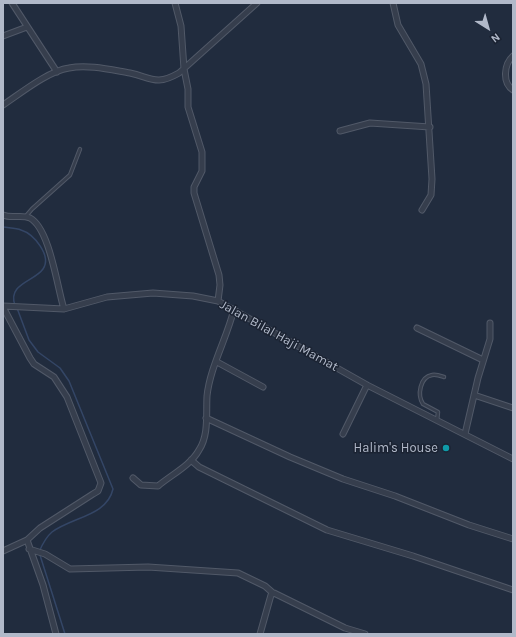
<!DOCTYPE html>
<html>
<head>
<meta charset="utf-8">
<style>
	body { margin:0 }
	#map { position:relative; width:516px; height:637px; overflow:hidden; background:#212c3e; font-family:Karla,sans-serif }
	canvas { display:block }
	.frame { position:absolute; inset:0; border:4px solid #b1b9c9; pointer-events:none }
	.north { position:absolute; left:468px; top:8px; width:40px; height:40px; -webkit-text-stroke:3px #1b2332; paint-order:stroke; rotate:143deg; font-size:11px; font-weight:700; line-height:16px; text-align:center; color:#b1b9c9 }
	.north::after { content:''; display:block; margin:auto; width:14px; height:18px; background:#b1b9c9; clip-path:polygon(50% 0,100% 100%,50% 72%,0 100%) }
</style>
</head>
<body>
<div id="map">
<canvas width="516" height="637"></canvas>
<div class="frame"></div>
<div class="north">N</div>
</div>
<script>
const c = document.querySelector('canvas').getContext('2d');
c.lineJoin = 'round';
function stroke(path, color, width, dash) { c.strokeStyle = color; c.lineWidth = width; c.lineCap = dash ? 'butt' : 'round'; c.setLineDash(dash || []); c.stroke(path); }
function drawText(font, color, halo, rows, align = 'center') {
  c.font = font + ' Karla,sans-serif'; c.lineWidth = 3; c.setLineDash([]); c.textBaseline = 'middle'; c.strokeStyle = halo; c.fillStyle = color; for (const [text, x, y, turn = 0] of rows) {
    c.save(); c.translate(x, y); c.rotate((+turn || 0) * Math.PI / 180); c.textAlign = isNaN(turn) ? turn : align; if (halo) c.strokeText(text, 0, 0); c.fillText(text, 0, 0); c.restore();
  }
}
const stream = new Path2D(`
	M 3,227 C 9,228 16,228 21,230 C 34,234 52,256 43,269 C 35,281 7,284 15,305
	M 17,308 L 29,340 L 38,352 L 60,368 L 69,381 L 113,489 C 107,516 72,517 52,532 C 46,537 42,545 39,552 L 65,634`);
const service = new Path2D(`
	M 26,216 L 32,209 L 70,175 L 80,149
	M 437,421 L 438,412 L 423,404 C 417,395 420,377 432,375 C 436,374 441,376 444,377`);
const minor = new Path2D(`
	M 12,3 L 57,72
	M 175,3 L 181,26 L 184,69 L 188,89 L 188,107 L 202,152 L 202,171 L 194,187 L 194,193 L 219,275 L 220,285 L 218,301
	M 393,3 L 398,25 L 421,64 L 426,84 L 432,179 L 431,195 L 422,210
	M 3,36 L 27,27
	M 513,56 C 504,64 502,83 513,90
	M 3,105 C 21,93 48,71 69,68 C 88,64 112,70 130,73 C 152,78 156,86 179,73 L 257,3
	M 340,131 L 370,123 L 430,127
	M 3,215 C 12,219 21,214 30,218 C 50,229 57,287 64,309
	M 3,306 L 64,309 L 107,297 L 153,293 L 193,296 L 218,301 L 367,385 L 513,459
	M 3,307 L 30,358 L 34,364 L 54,377 L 67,397 L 101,483 L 98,491 L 93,494 L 40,528 L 27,540 L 3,551
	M 417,328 L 483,360
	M 217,362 L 263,387
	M 474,395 L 513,408
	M 206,418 L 290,457 L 343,479 L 395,496 L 469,525 L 513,539
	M 343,434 L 367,385
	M 465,434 L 478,378 L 490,339 L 490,323
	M 191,460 L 199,467 L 327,530 L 413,556 L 513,590
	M 133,478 L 141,485 L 158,486 C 171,475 191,465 199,450 C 209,435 206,414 207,396 C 210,367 227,338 234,309
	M 27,540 L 43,585 L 56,634
	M 29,549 L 45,554 L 70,569 L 148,567 L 238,573 L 265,586 L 273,593
	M 260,634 L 271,595 L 274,593 L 345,628 L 365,634`);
const markers = [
	[446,448,4,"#0f9aa8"]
];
const streetNames = [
	["Jalan Bilal Haji Mamat",279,336,29]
];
const poiNames = [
	["Halim's House",438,448]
];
stroke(stream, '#344666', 1.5);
stroke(service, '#515968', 4.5);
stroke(minor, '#515968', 7);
stroke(service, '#363e4d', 2.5);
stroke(minor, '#363e4d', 5);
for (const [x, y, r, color] of markers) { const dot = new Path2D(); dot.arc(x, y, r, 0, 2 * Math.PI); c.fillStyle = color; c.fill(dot); stroke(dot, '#1b2332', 1.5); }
drawText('13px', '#b1b9c9', '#1b2332', streetNames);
drawText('13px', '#b1b9c9', '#1b2332', poiNames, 'right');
</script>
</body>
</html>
